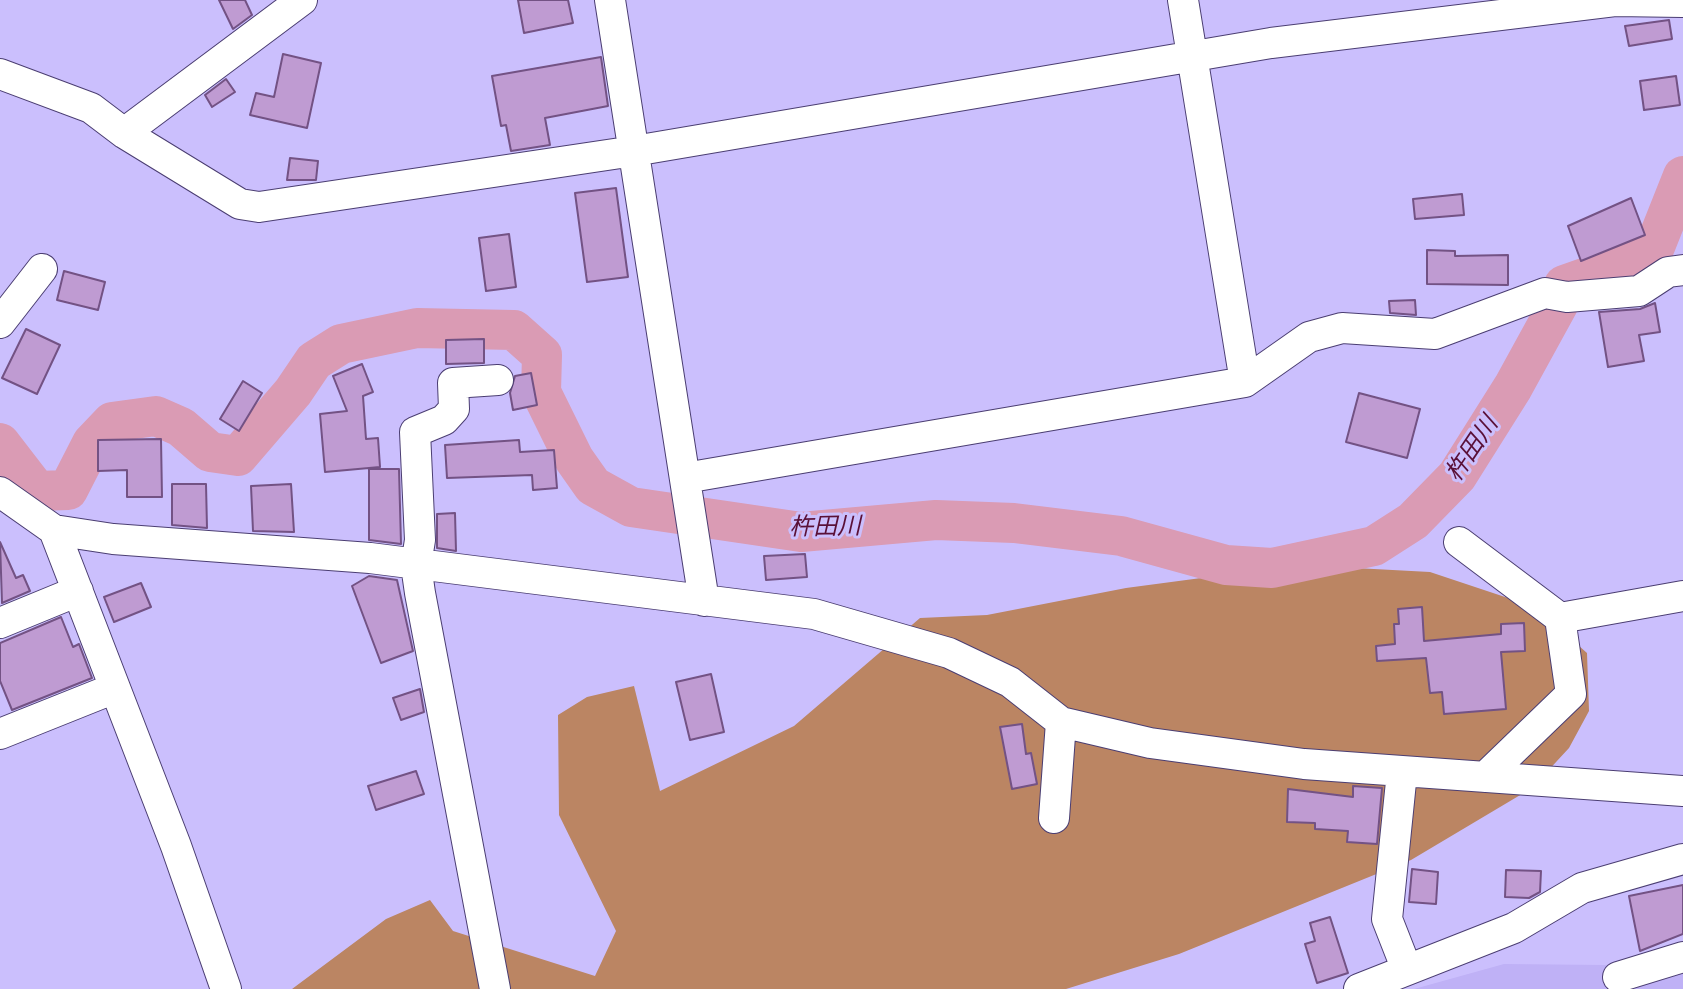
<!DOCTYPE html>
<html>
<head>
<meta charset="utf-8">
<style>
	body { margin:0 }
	canvas { display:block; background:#cbbffd }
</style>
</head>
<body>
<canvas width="1683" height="989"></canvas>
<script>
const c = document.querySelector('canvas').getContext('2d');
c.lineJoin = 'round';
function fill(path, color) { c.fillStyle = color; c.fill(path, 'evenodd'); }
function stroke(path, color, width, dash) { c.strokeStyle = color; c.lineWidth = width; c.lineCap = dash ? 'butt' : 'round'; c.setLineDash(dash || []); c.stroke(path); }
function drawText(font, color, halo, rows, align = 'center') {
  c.font = font + ' Mulish,"Noto Sans JP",sans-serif'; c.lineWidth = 6; c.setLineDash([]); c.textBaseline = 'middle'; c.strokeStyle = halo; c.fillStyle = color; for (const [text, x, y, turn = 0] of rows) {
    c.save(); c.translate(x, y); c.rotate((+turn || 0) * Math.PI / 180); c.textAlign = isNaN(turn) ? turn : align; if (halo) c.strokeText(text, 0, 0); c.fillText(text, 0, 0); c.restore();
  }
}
const built = new Path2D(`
	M 1683,944 L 1683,989 L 1414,989 L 1504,964 L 1606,965 Z`);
const forest = new Path2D(`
	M 1299,565 L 1430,572 L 1535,607 L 1587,653 L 1589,711 L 1569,748 L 1532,788 L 1411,860 L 1179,954 L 1066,989 L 292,989 L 386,919 L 430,900 L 453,931 L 595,976 L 616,931 L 559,815 L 558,715 L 587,697 L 634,686 L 660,791 L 794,726 L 920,618 L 987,615 L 1126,588 Z`);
const river = new Path2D(`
	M 0,443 L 37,491 L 68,490 L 92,443 L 112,422 L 156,416 L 181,427 L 210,452 L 238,456 L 293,392 L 314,361 L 341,344 L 417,328 L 514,330 L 542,355 L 541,392 L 574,459 L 593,486 L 631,507 L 801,532 L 936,520 L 1014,523 L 1121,536 L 1226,565 L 1272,568 L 1374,546 L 1413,521 L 1457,476 L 1513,387 L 1558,305 L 1564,285 L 1652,254 L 1683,176`);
const building = new Path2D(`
	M 219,0 L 245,0 L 252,15 L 233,29 Z
	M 518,0 L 568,0 L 573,23 L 524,33 Z
	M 1669,20 L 1672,39 L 1629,46 L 1625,26 Z
	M 283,54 L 321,63 L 307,128 L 250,115 L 256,93 L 274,97 Z
	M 601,57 L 608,106 L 545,118 L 550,145 L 511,151 L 506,125 L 501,126 L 492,76 Z
	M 1676,76 L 1680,105 L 1644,110 L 1640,81 Z
	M 226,79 L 235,92 L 212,107 L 205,95 Z
	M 290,158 L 318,161 L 316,180 L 287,180 Z
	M 616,188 L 628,277 L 587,282 L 575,193 Z
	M 1462,194 L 1464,215 L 1415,219 L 1413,199 Z
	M 1631,198 L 1645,235 L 1581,261 L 1568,226 Z
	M 509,234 L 516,287 L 486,291 L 479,238 Z
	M 1427,250 L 1455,251 L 1455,256 L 1508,255 L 1508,285 L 1427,284 Z
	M 64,271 L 105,282 L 98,310 L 57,300 Z
	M 1415,300 L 1416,315 L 1390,313 L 1389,301 Z
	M 1655,303 L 1660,332 L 1639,335 L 1644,361 L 1608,367 L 1599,312 L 1640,309 Z
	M 26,329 L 60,345 L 37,394 L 2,378 Z
	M 484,339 L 484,363 L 446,364 L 446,340 Z
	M 362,364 L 373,392 L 363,396 L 366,439 L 378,438 L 380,467 L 325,472 L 320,414 L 347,411 L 333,376 Z
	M 531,373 L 537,405 L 513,410 L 510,393 L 515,376 Z
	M 243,381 L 262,393 L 239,431 L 220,419 Z
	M 1359,393 L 1420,409 L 1407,458 L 1346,442 Z
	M 161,439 L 162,497 L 127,497 L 127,470 L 98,471 L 98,440 Z
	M 519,440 L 520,452 L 554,450 L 557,488 L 533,490 L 532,475 L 447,478 L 445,445 Z
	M 369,469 L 399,469 L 401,544 L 369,540 Z
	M 172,484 L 206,484 L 207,528 L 172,525 Z
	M 291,484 L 294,532 L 253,531 L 251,486 Z
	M 455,513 L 456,551 L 437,548 L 437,514 Z
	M 0,542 L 16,578 L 23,575 L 30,591 L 2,603 Z
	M 805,554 L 807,577 L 766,580 L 764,556 Z
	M 369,576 L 397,580 L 413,651 L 381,663 L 352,586 Z
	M 141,583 L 151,607 L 114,622 L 104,597 Z
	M 1422,607 L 1424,641 L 1501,634 L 1501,624 L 1524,623 L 1525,651 L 1501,652 L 1506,709 L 1444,714 L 1442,692 L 1430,693 L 1426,658 L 1377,661 L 1376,646 L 1395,644 L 1394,624 L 1399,624 L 1398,609 Z
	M 61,617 L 73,647 L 79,644 L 92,678 L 12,710 L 0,681 L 0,643 Z
	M 711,674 L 724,732 L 690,740 L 676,682 Z
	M 420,689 L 424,712 L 401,720 L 393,698 Z
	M 1022,724 L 1026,754 L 1031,753 L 1037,784 L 1012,789 L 1000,727 Z
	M 416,771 L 424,794 L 376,810 L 368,786 Z
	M 1353,786 L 1382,788 L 1377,844 L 1347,842 L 1348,831 L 1315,829 L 1315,823 L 1287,822 L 1288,789 L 1353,797 Z
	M 1412,869 L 1438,872 L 1436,904 L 1409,902 Z
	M 1506,870 L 1541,871 L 1540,892 L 1529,898 L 1505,897 Z
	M 1683,885 L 1683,934 L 1640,951 L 1629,896 Z
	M 1330,917 L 1348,973 L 1317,983 L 1305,944 L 1315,941 L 1310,923 Z`);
const minor = new Path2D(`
	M 610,0 L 704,601
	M 1183,0 L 1245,382
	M 0,74 L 91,108 L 124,133 L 240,204 L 259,207 L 634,151 L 1271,43 L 1615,1 L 1683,2
	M 124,133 L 302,0
	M 0,323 L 42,269
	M 685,478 L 1245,382 L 1309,337 L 1342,328 L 1435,334 L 1545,293 L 1567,297 L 1639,291 L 1668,272 L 1683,270
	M 0,492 L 54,530 L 113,539 L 370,558 L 814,614 L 949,653 L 1010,682 L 1061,722 L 1150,743 L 1304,764 L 1683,791
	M 54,530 L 176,846 L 226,989
	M 1459,542 L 1560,618
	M 0,623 L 78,591
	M 0,734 L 115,688
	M 1402,772 L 1387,919 L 1407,970
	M 1485,777 L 1571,694 L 1560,618 L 1683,596
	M 1054,818 L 1061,722
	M 1618,977 L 1683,957
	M 495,989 L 420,593 L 416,565 L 420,540 L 415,432 L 444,420 L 454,409 L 453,383 L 498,380
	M 1359,989 L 1514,928 L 1582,888 L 1683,859`);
const waterNames = [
	["杵田川",1472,449,-56],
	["杵田川",825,527,-1]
];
fill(built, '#bfb1f6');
fill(forest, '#bb8563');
stroke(river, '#da9bb4', 40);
fill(building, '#bf9bd2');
stroke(building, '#735284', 2);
stroke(minor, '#4b3e72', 32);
stroke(minor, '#fff', 30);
drawText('italic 24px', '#5a1037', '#cbbffd', waterNames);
</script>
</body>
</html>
